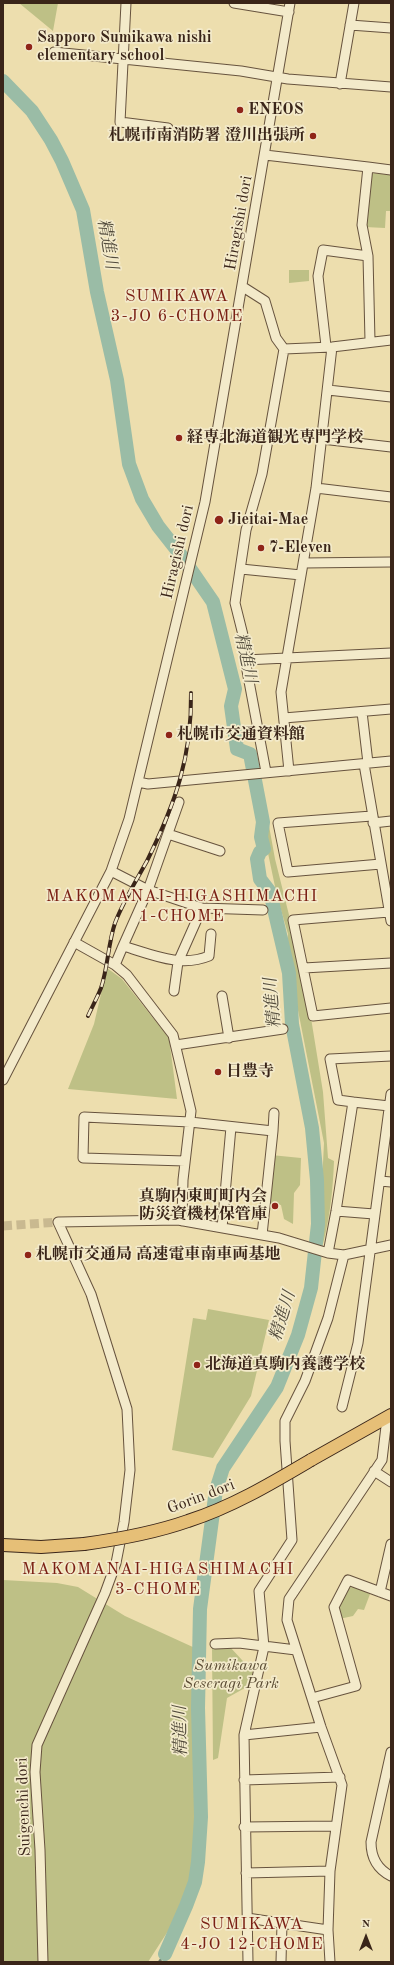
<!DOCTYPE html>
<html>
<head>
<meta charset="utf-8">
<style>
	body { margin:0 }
	#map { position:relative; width:394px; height:1965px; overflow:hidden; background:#eddeae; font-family:"Old Standard TT",serif }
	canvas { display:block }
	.frame { position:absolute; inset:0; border:4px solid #3a2519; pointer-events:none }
	.north { position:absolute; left:346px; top:1917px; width:40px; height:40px; -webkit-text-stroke:3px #f3eaca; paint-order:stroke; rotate:0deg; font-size:11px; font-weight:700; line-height:16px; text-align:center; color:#3a2519 }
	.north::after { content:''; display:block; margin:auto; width:14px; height:18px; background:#3a2519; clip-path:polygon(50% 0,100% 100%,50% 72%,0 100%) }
</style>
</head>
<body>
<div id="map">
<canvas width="394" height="1965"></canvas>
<div class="frame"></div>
<div class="north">N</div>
</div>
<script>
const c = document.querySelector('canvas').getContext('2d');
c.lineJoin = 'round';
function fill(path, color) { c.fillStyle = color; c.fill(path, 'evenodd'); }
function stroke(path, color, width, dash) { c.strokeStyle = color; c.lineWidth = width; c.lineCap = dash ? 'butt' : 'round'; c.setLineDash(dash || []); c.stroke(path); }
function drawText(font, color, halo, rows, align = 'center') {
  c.font = font + ' "Old Standard TT","Noto Serif JP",serif'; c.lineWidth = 3.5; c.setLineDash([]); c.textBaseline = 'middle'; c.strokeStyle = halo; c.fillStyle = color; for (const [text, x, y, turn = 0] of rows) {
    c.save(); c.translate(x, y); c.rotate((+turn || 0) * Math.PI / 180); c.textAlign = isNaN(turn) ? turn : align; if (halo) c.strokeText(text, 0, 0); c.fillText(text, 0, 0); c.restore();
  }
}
const green = new Path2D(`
	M 19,3 L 58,3 L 53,31 Z
	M 369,173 L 391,175 L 391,211 L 386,211 L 385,228 L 365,227 Z
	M 289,270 L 309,270 L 309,281 L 289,283 Z
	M 260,776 L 275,859 L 297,947 L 311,1018 L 323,1092 L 328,1158 L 334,1161 C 333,1189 330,1217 323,1244 L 319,1243 L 324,1143 L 286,949 L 288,934 L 277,896 L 252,777 Z
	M 107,968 L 122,979 L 169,1038 L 177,1099 L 68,1089 L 94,1024 Z
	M 271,1155 L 301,1158 L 300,1185 L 294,1193 L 293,1224 L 284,1219 L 281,1205 L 266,1203 Z
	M 208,1309 L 269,1320 L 251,1396 L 213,1458 L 172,1450 L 193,1318 L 206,1320 Z
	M 3,1580 L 57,1583 L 78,1587 L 125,1616 L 195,1648 L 198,1822 L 191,1881 L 179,1914 L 148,1962 L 3,1962 Z
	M 354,1587 L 370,1594 L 364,1610 L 358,1609 L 353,1616 L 339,1619 L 336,1607 L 346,1588 Z
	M 212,1647 L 230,1647 L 254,1673 L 252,1684 L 227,1698 L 218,1758 L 213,1760 Z`);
const stream = new Path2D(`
	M 159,1962 L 165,1954`);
const river = new Path2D(`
	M 3,81 L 32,111 L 51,140 L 62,161 L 83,210 L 97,292 L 117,380 L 129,464 L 142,499 L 158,526 L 180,554 L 213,602 L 235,689 L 231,706 L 237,749 L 250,754 L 263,822 L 261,837 L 264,849 L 260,852 L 257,859 L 260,879 L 270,892 L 289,973 L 292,1024 L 312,1128 L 317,1180 L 318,1224 L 311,1288 L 298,1335 L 277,1387 L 223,1468 L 216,1490 L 200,1609 L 198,1708 L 201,1817 L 198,1862 L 195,1882 L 186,1906 L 165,1954`);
const minorTunnel = new Path2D(`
	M 3,1226 L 58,1222`);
const minor = new Path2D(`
	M 126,3 L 120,122 L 168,128
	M 234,3 L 289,12
	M 350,25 L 391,28
	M 54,52 L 241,71 L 288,79 L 391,87
	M 340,84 L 354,3
	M 265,155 L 368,167
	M 243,287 L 265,301 L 276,338 L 284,349
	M 370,341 L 368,256 L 362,225 L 368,167 L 391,170
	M 326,346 L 318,276 L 323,250 L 368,256
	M 328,390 L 391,397
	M 322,439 L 391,447
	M 316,488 L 391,497
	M 304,563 L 391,562
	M 241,569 L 301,575
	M 245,660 L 243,635 L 235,603 L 246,530 L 262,474 L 284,349 L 332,347 L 391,340
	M 362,712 L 368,763
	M 284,718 L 391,709
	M 364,764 L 391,921
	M 289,771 L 281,692 L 316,488 L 332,347
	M 266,772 L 245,660 L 391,653
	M 138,782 L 148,784 L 391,761
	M 372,816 L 278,823 L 288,872 L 381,864
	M 373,823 L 391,821
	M 168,834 L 220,851
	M 111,871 L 148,890 L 202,908 L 178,962 L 174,991
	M 202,908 L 263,910
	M 389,912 L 293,920 L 313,1016 L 391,1008
	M 74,942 L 115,965 L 127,975 L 173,1035 L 191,1111 L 183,1180 L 182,1221
	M 123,946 L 148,890 L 179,802
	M 115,965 L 123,946 C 151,954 180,968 209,956 L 211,934
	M 304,968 L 391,963
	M 222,996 L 229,1038
	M 176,1045 L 283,1029
	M 3,1080 L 111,871 L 129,819 L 205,502 L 290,3
	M 353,1102 L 389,1106
	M 273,1131 L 274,1113
	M 185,1161 L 83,1158 L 84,1117 L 190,1122 L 273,1131 L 262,1235
	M 380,1181 L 391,1182
	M 336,1211 L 374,1214
	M 222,1228 L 231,1127
	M 328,1253 L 336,1211 L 353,1102 L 338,1100 L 330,1059 L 391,1056
	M 342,1407 L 358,1343 L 391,1094
	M 374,1471 L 391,1482
	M 380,1592 L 391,1544
	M 215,1644 L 239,1643 L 296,1650
	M 312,1698 L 356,1686 L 334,1607 L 348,1580 L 391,1596
	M 244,1735 L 321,1727
	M 391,1752 L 371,1842 C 371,1858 377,1869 391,1876
	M 244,1780 L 340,1777
	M 244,1827 L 335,1826
	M 246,1873 L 330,1871
	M 247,1918 L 328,1930
	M 43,1962 L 40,1850 L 35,1772 L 37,1745 L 105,1593 L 116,1563 L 124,1522 L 130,1470 L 127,1409 L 91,1294 L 58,1222 L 178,1220 L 279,1238 L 328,1253 L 344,1255 L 391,1245
	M 248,1962 L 244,1735 L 264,1647 L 259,1591 L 292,1540 L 285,1441 L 285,1421 L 305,1381 L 328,1318 L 344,1255
	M 281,1962 L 282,1923
	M 330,1962 L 328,1930 L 330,1871 L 342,1785 L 321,1727 L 287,1620 L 289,1599 L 382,1460 L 387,1418`);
const major = new Path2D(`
	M 311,1460 L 391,1415
	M 3,1545 L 41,1547 L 84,1544`);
const rail = new Path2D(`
	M 88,1016 C 92,1007 97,998 101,988 C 108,967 108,944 115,923 C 123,902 136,881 147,861 C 175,804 192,757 191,693`);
const majorBridge = new Path2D(`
	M 84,1544 C 120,1539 154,1533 188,1521 C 232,1507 272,1483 311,1460`);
const markers = [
	[29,47,4,"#8f2418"],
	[240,110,4,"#8f2418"],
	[313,136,4,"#8f2418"],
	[179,438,4,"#8f2418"],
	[219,520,5,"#8f2418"],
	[261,548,4,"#8f2418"],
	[169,735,4,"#8f2418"],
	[218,1072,4,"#8f2418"],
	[275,1206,4,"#8f2418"],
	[28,1255,4,"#8f2418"],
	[197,1365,4,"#8f2418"]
];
const poiNames = [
	["Sapporo Sumikawa nishi",37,38],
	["elementary school",37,56],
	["ENEOS",248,110],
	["札幌市南消防署 澄川出張所",305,136,"right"],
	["経専北海道観光専門学校",187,438],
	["Jieitai-Mae",228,520],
	["7-Eleven",269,548],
	["札幌市交通資料館",177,735],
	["日豊寺",226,1072],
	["真駒内東町町内会",267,1197,"right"],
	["防災資機材保管庫",267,1215,"right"],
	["札幌市交通局 高速電車南車両基地",36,1255],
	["北海道真駒内養護学校",205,1365]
];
const streetNames = [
	["Hiragishi dori",239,223,-80],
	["Hiragishi dori",178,552,-77],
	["Gorin dori",201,1497,-21],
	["Suigenchi dori",24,1807,-92]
];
const parkNames = [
	["Sumikawa",231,1666],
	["Seseragi Park",231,1684]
];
const waterNames = [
	["精進川",107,244,80],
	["精進川",245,658,78],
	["精進川",273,1003,-95],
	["精進川",283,1316,-73],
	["精進川",181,1731,-91]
];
const neighbourhoodNames = [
	["SUMIKAWA",177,297],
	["3-JO 6-CHOME",177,317],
	["MAKOMANAI-HIGASHIMACHI",182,897],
	["1-CHOME",182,917],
	["MAKOMANAI-HIGASHIMACHI",158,1570],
	["3-CHOME",158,1590],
	["SUMIKAWA",252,1925],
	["4-JO 12-CHOME",252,1945]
];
fill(green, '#bec086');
stroke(stream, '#74806e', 2.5);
stroke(river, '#9abca6', 14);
stroke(minorTunnel, '#c9b990', 9, [9, 4.5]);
stroke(minor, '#67533e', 11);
stroke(major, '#3a2519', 14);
stroke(minor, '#f3eaca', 9);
stroke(major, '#e6bf77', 12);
stroke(rail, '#3a2519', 4);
stroke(rail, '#f3eaca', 2.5, [8]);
stroke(majorBridge, '#3a2519', 14, []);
stroke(majorBridge, '#e6bf77', 12);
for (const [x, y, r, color] of markers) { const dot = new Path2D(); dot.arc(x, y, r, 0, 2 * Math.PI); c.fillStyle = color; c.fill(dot); stroke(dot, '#f3eaca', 1.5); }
drawText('bold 16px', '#3a2519', '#f3eaca', poiNames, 'left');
drawText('16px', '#3a2519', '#f3eaca', streetNames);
drawText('italic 16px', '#5b4c34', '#f3eaca', parkNames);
drawText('italic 17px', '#524b3c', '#f3eaca', waterNames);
c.letterSpacing = '1px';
drawText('17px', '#7a1f14', '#f3eaca', neighbourhoodNames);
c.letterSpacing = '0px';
</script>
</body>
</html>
